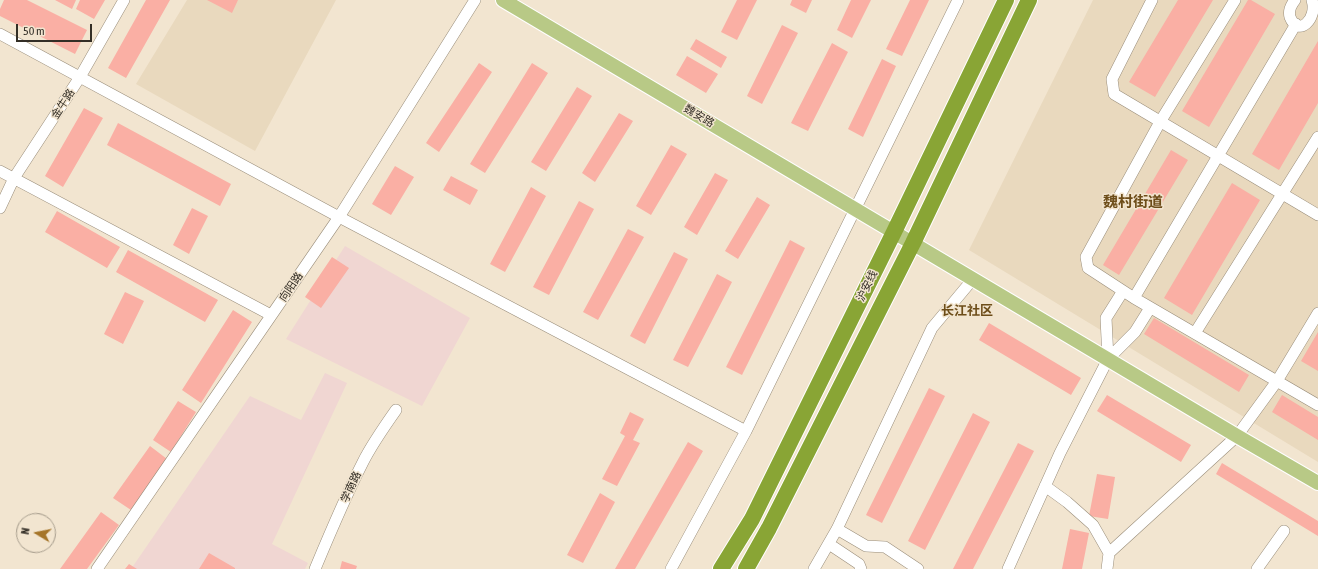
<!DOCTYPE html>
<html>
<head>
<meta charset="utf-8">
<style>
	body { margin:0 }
	#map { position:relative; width:1318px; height:569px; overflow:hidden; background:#f2e5d0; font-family:"Asap Condensed",sans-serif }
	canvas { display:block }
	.north { position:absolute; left:16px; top:513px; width:40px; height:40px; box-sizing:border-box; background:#f2e5d0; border:1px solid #a69c8c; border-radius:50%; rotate:280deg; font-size:11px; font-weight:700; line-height:16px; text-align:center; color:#332e26 }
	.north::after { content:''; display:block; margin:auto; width:14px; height:18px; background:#a57529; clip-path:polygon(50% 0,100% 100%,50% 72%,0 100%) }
	.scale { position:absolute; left:16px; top:24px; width:76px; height:18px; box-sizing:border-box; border:2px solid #332e26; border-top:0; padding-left:5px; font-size:12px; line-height:14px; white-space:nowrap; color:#332e26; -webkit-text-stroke:3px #f2e5d0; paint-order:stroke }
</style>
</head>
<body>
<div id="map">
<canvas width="1318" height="569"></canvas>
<div class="north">N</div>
<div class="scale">50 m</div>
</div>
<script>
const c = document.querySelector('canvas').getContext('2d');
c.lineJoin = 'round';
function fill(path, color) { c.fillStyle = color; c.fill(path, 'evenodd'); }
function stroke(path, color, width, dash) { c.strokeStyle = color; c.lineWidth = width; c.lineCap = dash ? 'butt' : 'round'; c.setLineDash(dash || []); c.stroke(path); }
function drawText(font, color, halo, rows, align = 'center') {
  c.font = font + ' "Asap Condensed","Noto Sans SC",sans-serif'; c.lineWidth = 3; c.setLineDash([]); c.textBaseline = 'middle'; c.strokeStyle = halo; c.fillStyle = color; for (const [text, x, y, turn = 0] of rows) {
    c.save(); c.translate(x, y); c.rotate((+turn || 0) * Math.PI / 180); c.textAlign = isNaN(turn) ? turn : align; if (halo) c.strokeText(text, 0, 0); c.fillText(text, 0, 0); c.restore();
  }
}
const built = new Path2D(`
	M 187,0 L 336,0 L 255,151 L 136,84 Z
	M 1093,0 L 1318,0 L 1318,462 L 969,250 Z`);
const education = new Path2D(`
	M 345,246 L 470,318 L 422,406 L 286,339 Z
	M 325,373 L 347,383 L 272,544 L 308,563 L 305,569 L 131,569 L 250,396 L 301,420 Z`);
const building = new Path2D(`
	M 4,0 L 27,0 L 87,30 L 75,54 L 0,16 L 0,9 Z
	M 55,0 L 76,0 L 72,9 Z
	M 80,0 L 105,0 L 94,19 L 76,9 Z
	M 146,0 L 170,0 L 126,78 L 108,68 Z
	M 207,0 L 238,0 L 232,13 Z
	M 737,0 L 757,0 L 737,40 L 721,32 Z
	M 792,0 L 812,0 L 806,13 L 790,5 Z
	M 851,0 L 871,0 L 852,38 L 837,30 Z
	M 910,0 L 929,0 L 902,56 L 886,49 Z
	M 1178,0 L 1213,0 L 1155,97 L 1129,82 Z
	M 1248,0 L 1251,0 L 1275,14 L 1209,127 L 1182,111 Z
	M 782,25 L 798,33 L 762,104 L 747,96 Z
	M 696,39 L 727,57 L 721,68 L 690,49 Z
	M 1318,41 L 1318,103 L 1279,170 L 1252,154 Z
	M 832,43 L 848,52 L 808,131 L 791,123 Z
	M 687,56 L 718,74 L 706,93 L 676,75 Z
	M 882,59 L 896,66 L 863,137 L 848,129 Z
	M 479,63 L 492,72 L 439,152 L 426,143 Z
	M 532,63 L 548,73 L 485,173 L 470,164 Z
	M 577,87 L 592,96 L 546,171 L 531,162 Z
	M 84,108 L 103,118 L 63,187 L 45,176 Z
	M 619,113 L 633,121 L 595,182 L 582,173 Z
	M 118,123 L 231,184 L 220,206 L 107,145 Z
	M 671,145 L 687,154 L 651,215 L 636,206 Z
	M 1171,150 L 1188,160 L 1119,275 L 1103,265 Z
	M 395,166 L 414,177 L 391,215 L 372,204 Z
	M 715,173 L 728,180 L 697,235 L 684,227 Z
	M 451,176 L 478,190 L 470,205 L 443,190 Z
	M 1232,183 L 1260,200 L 1192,315 L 1164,298 Z
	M 531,187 L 546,196 L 505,272 L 490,264 Z
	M 757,197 L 770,205 L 738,259 L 725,251 Z
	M 579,201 L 594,209 L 549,295 L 533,287 Z
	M 192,208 L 208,216 L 189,254 L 173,245 Z
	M 57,211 L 120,247 L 107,268 L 45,232 Z
	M 628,229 L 644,237 L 598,320 L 583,312 Z
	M 790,240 L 805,248 L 742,375 L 726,367 Z
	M 128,250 L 218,300 L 205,322 L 116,272 Z
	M 674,252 L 688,259 L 645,344 L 630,336 Z
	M 332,257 L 349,268 L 321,308 L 305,297 Z
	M 717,274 L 732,282 L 688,367 L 673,360 Z
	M 125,292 L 144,301 L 123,344 L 104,334 Z
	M 233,310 L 252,322 L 201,403 L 182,390 Z
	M 1154,318 L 1249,375 L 1239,392 L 1144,334 Z
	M 989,323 L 1081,378 L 1071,395 L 979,340 Z
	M 1318,332 L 1318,371 L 1301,361 Z
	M 929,388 L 945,396 L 882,523 L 866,515 Z
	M 1107,395 L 1191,445 L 1181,462 L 1097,411 Z
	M 1282,395 L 1318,417 L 1318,440 L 1272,412 Z
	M 178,401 L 196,412 L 171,452 L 153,440 Z
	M 630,412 L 644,419 L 633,440 L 640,443 L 617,486 L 602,479 L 625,436 L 620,433 Z
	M 973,413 L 990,422 L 925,550 L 908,541 Z
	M 688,442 L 703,451 L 635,569 L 615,569 Z
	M 1018,443 L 1034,451 L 973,569 L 953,569 Z
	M 150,446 L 167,459 L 131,510 L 113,498 Z
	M 1222,463 L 1318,521 L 1318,536 L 1216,474 Z
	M 1097,474 L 1115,477 L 1108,519 L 1089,516 Z
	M 600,493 L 615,502 L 583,563 L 567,555 Z
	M 101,512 L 119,525 L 87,569 L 60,569 Z
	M 1070,529 L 1089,533 L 1082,569 L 1062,569 Z
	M 209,553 L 235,568 L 235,569 L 199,569 Z
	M 342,561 L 357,566 L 356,569 L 340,569 Z
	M 129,564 L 137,569 L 125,569 Z`);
const minor = new Path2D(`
	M 1152,0 L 1112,79 L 1114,94 L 1318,215
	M 1235,0 L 1160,122 L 1086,257 L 1088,268 L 1134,298 L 1318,405
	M 1295,0 C 1291,5 1288,10 1290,17 C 1298,38 1318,19 1312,0
	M 0,34 L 339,217 L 746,431
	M 0,171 L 271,315
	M 0,208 L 14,178 L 80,77 L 124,0
	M 1134,298 L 1296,24
	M 1195,333 L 1318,137
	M 1108,359 L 1106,318 L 1123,291
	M 1045,486 L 1067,502 L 1093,525 L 1109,553 L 1107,569
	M 837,529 L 866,546 L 885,547 L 918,569
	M 829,544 L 859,564 L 861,569
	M 1109,553 L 1237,436 L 1277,381 L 1318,313
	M 97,569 L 339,217 L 475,0
	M 315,569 C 330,533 345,497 363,462 C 372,444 384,427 396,410
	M 671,569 L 746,431 L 958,0
	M 814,569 L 837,529 L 932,328 L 973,279
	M 1008,569 L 1060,453 L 1108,359 L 1135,332 L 1150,308
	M 1257,569 L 1284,531`);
const major = new Path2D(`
	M 503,0 L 1237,436 L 1318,483`);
const highway = new Path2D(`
	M 721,569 L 752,519 L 894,232 L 1006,0
	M 746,569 L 769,528 L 913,243 L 1029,0`);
const streetNames = [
	["金牛路",63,104,-57],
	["魏安路",699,116,31],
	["沪安线",867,286,-64],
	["向阳路",291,287,-56],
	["学南路",351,487,-65]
];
const quarterNames = [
	["长江社区",967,311]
];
const districtNames = [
	["魏村街道",1133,202]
];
fill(built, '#e9d9be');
fill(education, '#f0d6d2');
fill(building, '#faafa4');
stroke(minor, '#998d7a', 12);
stroke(major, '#fff', 16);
stroke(highway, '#fff', 18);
stroke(minor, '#fff', 11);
stroke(major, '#b8c986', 14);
stroke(highway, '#89a535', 16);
drawText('11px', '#332e26', '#f2e5d0', streetNames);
drawText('bold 13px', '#6d4d19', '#f2e5d0', quarterNames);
drawText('bold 15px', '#6d4d19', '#f2e5d0', districtNames);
</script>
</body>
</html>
